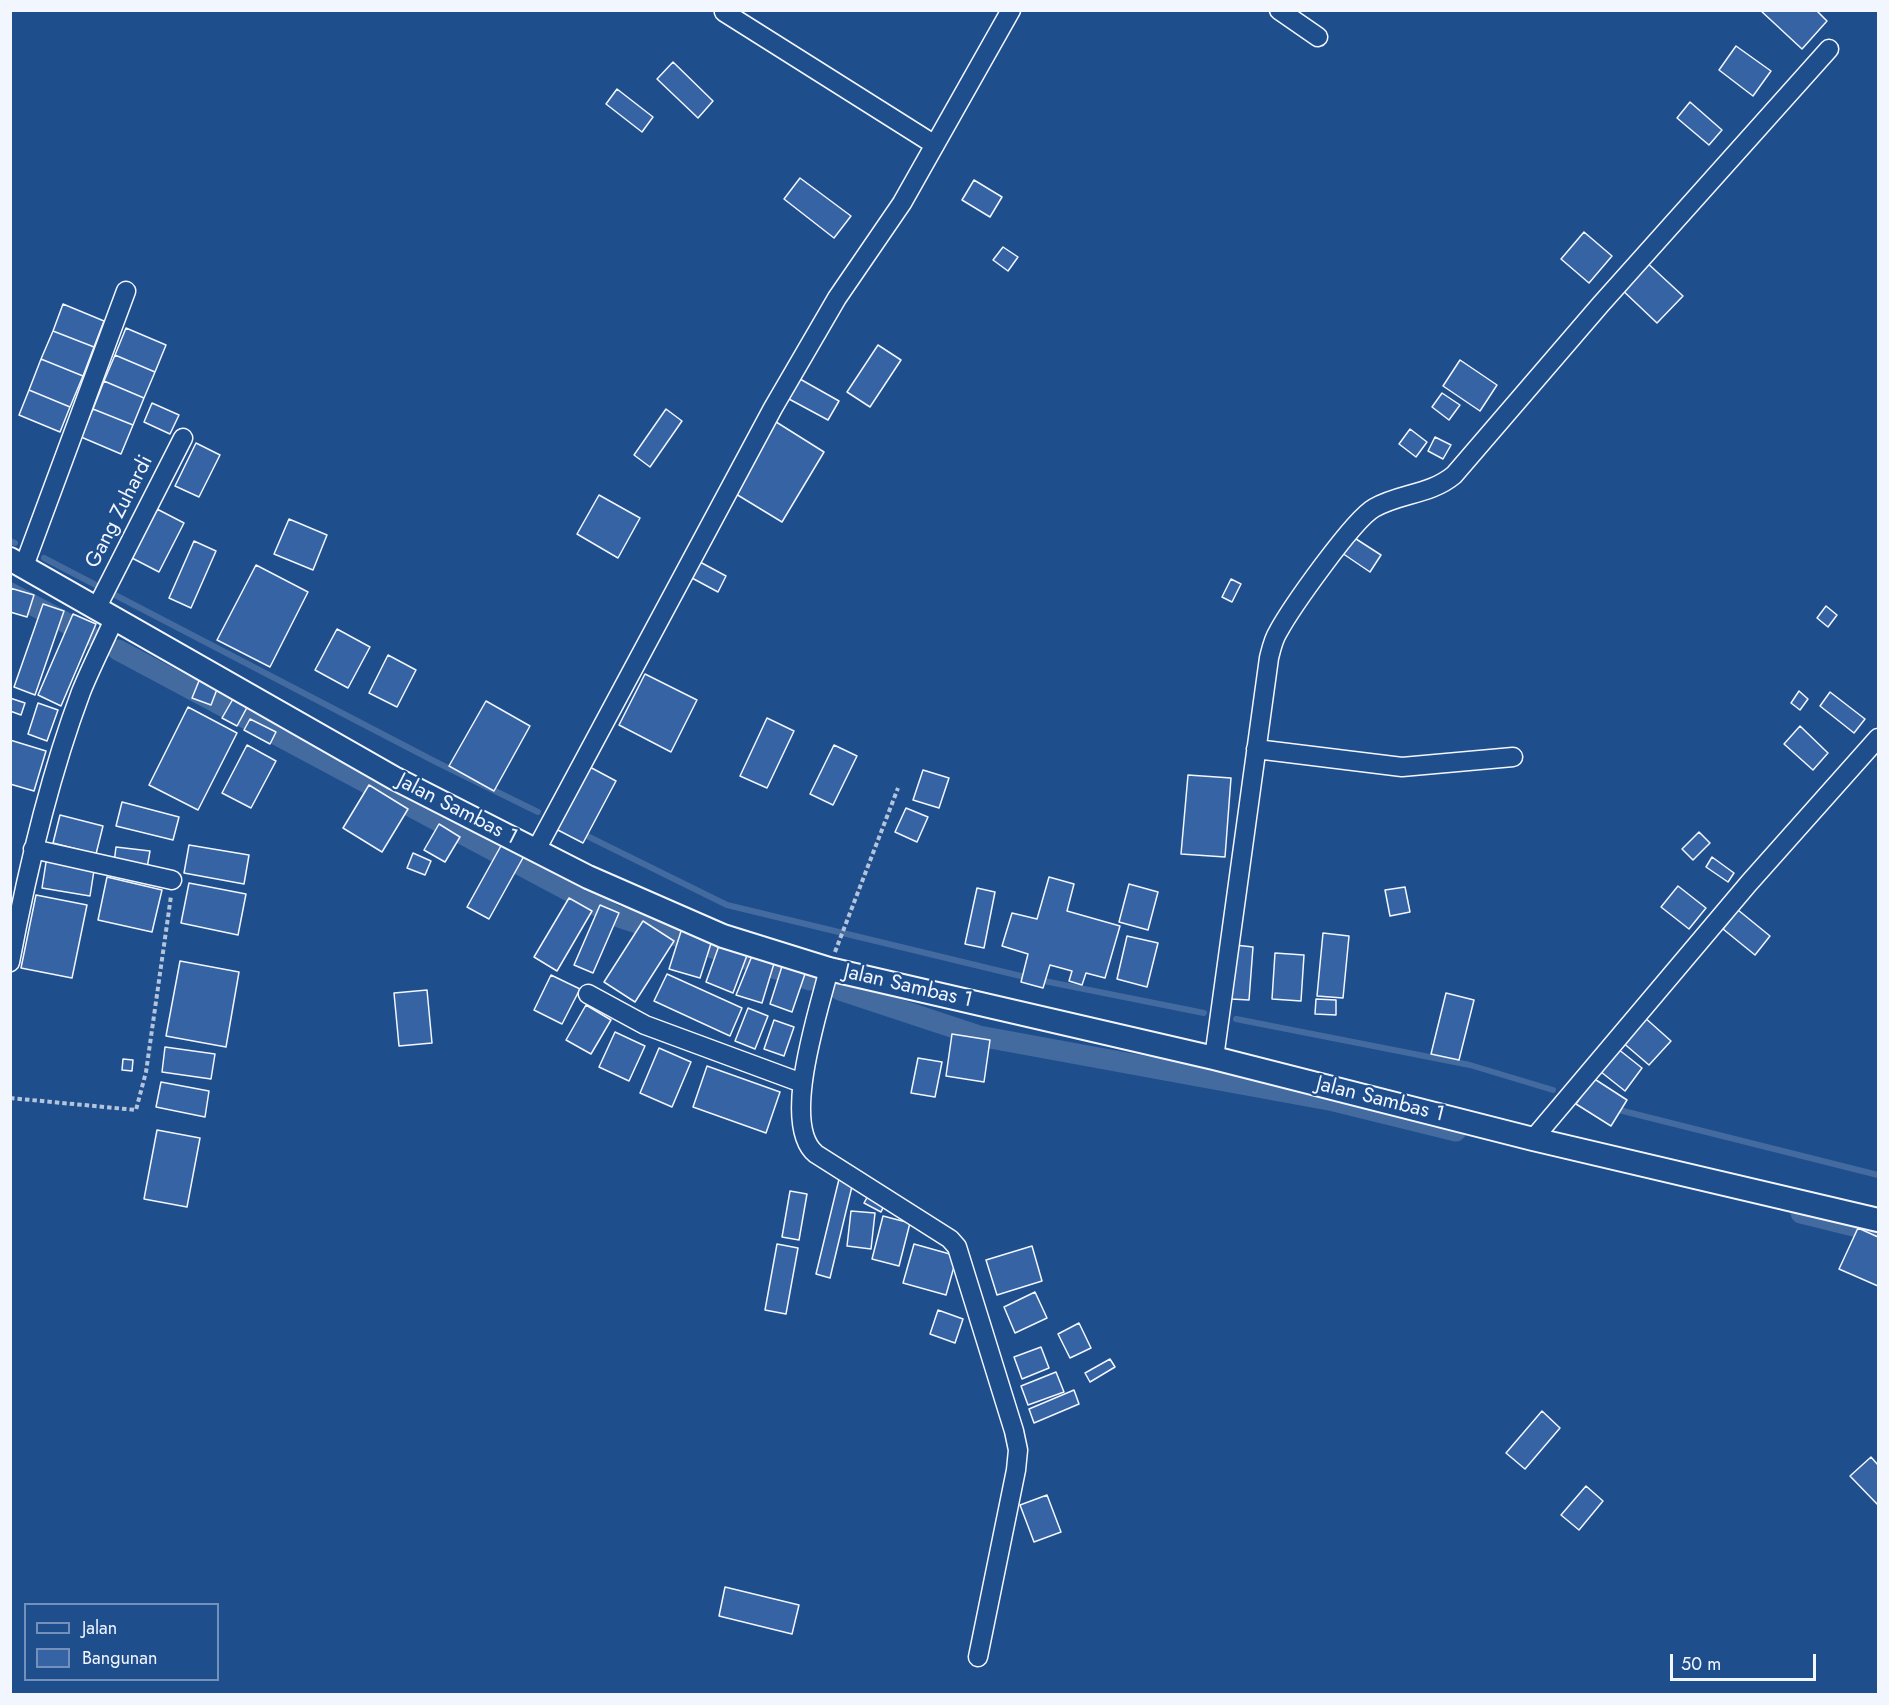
<!DOCTYPE html>
<html>
<head>
<meta charset="utf-8">
<style>
	body { margin:0 }
	#map { position:relative; width:1889px; height:1705px; overflow:hidden; background:#1f4e8c; font-family:Jost,sans-serif }
	canvas { display:block }
	.frame { position:absolute; inset:0; border:12px solid #f2f6ff; pointer-events:none }
	.legend { position:absolute; left:24px; top:1603px; width:195px; height:78px; box-sizing:border-box; background:#1f4e8c; border:2px solid #7391ba; margin:0; padding:8px 10px; list-style:none; font-size:18px; color:#f2f6ff }
	.legend li { display:flex; align-items:center; gap:12px; height:30px }
	.legend b { width:30px; border:2px solid #7391ba }
	.scale { position:absolute; left:1670px; top:1654px; width:146px; height:27px; box-sizing:border-box; border:3px solid #f2f6ff; border-top:0; padding-left:8px; font-size:18px; line-height:21px; white-space:nowrap; color:#f2f6ff; -webkit-text-stroke:4px #1f4e8c; paint-order:stroke }
</style>
</head>
<body>
<div id="map">
<canvas width="1889" height="1705"></canvas>
<div class="frame"></div>
<ul class="legend">
<li><b style="height:8px;background:#1f4e8c"></b>Jalan</li>
<li><b style="height:16px;background:#3563a3"></b>Bangunan</li>
</ul>
<div class="scale">50 m</div>
</div>
<script>
const c = document.querySelector('canvas').getContext('2d');
c.lineJoin = 'round';
function stroke(path, color, width, dash) { c.strokeStyle = color; c.lineWidth = width; c.lineCap = dash ? 'butt' : 'round'; c.setLineDash(dash || []); c.stroke(path); }
function fill(path, color) { c.fillStyle = color; c.fill(path, 'evenodd'); }
function drawText(font, color, halo, rows, align = 'center') {
  c.font = font + ' Jost,sans-serif'; c.lineWidth = 4.5; c.setLineDash([]); c.textBaseline = 'middle'; c.strokeStyle = halo; c.fillStyle = color; for (const [text, x, y, turn = 0] of rows) {
    c.save(); c.translate(x, y); c.rotate((+turn || 0) * Math.PI / 180); c.textAlign = isNaN(turn) ? turn : align; if (halo) c.strokeText(text, 0, 0); c.fillText(text, 0, 0); c.restore();
  }
}
const stream = new Path2D(`
	M 10,541 L 15,543
	M 44,558 L 436,762 L 538,812
	M 581,833 L 727,905 L 1029,978
	M 1039,980 L 1204,1013
	M 1236,1019 L 1470,1065 L 1553,1090
	M 1615,1109 L 1878,1175`);
const canal = new Path2D(`
	M 10,593 L 89,635
	M 118,650 L 616,916 L 810,980
	M 840,990 L 979,1036 L 1334,1101 L 1456,1131
	M 1801,1213 L 1878,1232`);
const building = new Path2D(`
	M 1760,10 L 1816,10 L 1827,21 L 1802,49 Z
	M 1736,46 L 1771,71 L 1753,96 L 1719,70 Z
	M 673,62 L 713,101 L 698,118 L 657,79 Z
	M 617,89 L 653,117 L 642,132 L 606,104 Z
	M 1690,102 L 1722,130 L 1709,145 L 1677,118 Z
	M 800,178 L 851,216 L 834,238 L 784,199 Z
	M 974,180 L 1002,197 L 990,217 L 962,200 Z
	M 1584,232 L 1612,256 L 1589,283 L 1561,259 Z
	M 1003,247 L 1018,257 L 1008,271 L 993,260 Z
	M 1643,259 L 1683,296 L 1657,323 L 1618,286 Z
	M 63,304 L 104,321 L 94,347 L 53,331 Z
	M 126,328 L 166,345 L 155,372 L 115,355 Z
	M 53,331 L 94,347 L 83,376 L 41,359 Z
	M 878,345 L 901,360 L 870,407 L 847,392 Z
	M 115,355 L 155,372 L 144,398 L 104,381 Z
	M 41,359 L 83,376 L 70,407 L 29,390 Z
	M 1460,360 L 1497,385 L 1480,411 L 1443,386 Z
	M 800,379 L 839,401 L 828,420 L 789,399 Z
	M 104,381 L 144,398 L 133,425 L 93,409 Z
	M 29,390 L 70,407 L 60,432 L 19,415 Z
	M 1442,393 L 1460,405 L 1449,420 L 1432,407 Z
	M 152,403 L 179,415 L 170,434 L 144,422 Z
	M 93,409 L 133,425 L 121,454 L 81,437 Z
	M 666,409 L 682,421 L 650,467 L 634,455 Z
	M 773,420 L 824,452 L 782,522 L 731,491 Z
	M 1410,429 L 1427,442 L 1416,457 L 1399,444 Z
	M 1435,437 L 1451,445 L 1443,459 L 1428,451 Z
	M 196,443 L 220,455 L 199,497 L 175,486 Z
	M 599,495 L 640,518 L 618,558 L 577,534 Z
	M 157,509 L 184,523 L 159,572 L 132,558 Z
	M 289,519 L 327,535 L 313,570 L 274,554 Z
	M 1353,537 L 1381,555 L 1370,572 L 1342,553 Z
	M 194,541 L 216,551 L 191,608 L 169,598 Z
	M 700,562 L 726,576 L 718,592 L 692,578 Z
	M 256,565 L 308,592 L 270,667 L 217,640 Z
	M 1231,579 L 1241,584 L 1232,602 L 1222,597 Z
	M 10,588 L 34,595 L 27,617 L 10,612 Z
	M 43,604 L 64,611 L 35,695 L 14,687 Z
	M 1826,606 L 1837,615 L 1828,627 L 1817,618 Z
	M 73,614 L 96,624 L 61,706 L 38,695 Z
	M 337,629 L 370,647 L 348,688 L 315,670 Z
	M 388,655 L 416,670 L 397,707 L 369,693 Z
	M 645,674 L 697,700 L 671,752 L 619,725 Z
	M 201,676 L 219,684 L 211,705 L 192,698 Z
	M 1799,691 L 1808,699 L 1800,710 L 1791,703 Z
	M 237,692 L 251,700 L 237,726 L 222,718 Z
	M 1830,692 L 1865,719 L 1854,733 L 1820,706 Z
	M 10,698 L 25,703 L 21,715 L 10,711 Z
	M 486,701 L 530,726 L 494,791 L 449,766 Z
	M 38,703 L 58,710 L 47,741 L 28,734 Z
	M 188,707 L 237,733 L 198,810 L 149,785 Z
	M 767,718 L 794,731 L 767,788 L 740,776 Z
	M 250,719 L 276,732 L 270,744 L 244,730 Z
	M 1800,726 L 1828,753 L 1813,770 L 1784,744 Z
	M 10,740 L 46,751 L 34,791 L 10,784 Z
	M 247,745 L 276,761 L 251,808 L 222,793 Z
	M 834,745 L 857,756 L 833,805 L 810,794 Z
	M 588,766 L 616,781 L 583,843 L 554,828 Z
	M 923,770 L 949,778 L 939,808 L 913,800 Z
	M 1188,775 L 1231,778 L 1225,857 L 1181,854 Z
	M 369,785 L 408,809 L 382,852 L 343,828 Z
	M 122,802 L 179,817 L 173,840 L 116,826 Z
	M 906,808 L 928,817 L 917,842 L 895,832 Z
	M 60,815 L 103,826 L 96,854 L 53,843 Z
	M 439,824 L 460,837 L 445,862 L 424,850 Z
	M 1699,832 L 1710,843 L 1693,860 L 1682,849 Z
	M 502,844 L 524,856 L 489,919 L 467,907 Z
	M 189,845 L 249,855 L 244,884 L 184,873 Z
	M 116,847 L 150,851 L 147,868 L 114,863 Z
	M 413,853 L 431,861 L 425,875 L 407,868 Z
	M 47,856 L 95,864 L 90,896 L 42,888 Z
	M 1712,857 L 1734,873 L 1728,882 L 1706,867 Z
	M 107,877 L 162,890 L 152,932 L 98,920 Z
	M 1049,877 L 1074,884 L 1067,911 L 1120,926 L 1105,978 L 1086,973 L 1082,985 L 1069,981 L 1072,971 L 1050,965 L 1043,988 L 1021,982 L 1028,954 L 1002,946 L 1012,913 L 1037,919 Z
	M 189,883 L 246,894 L 238,935 L 181,923 Z
	M 1129,884 L 1158,892 L 1148,930 L 1119,922 Z
	M 1678,886 L 1706,908 L 1689,929 L 1661,907 Z
	M 1405,887 L 1410,912 L 1390,916 L 1385,890 Z
	M 977,888 L 995,892 L 984,948 L 965,944 Z
	M 36,895 L 87,905 L 72,978 L 21,968 Z
	M 569,898 L 592,911 L 557,971 L 534,957 Z
	M 600,905 L 619,913 L 593,973 L 574,965 Z
	M 1738,910 L 1770,936 L 1755,955 L 1723,929 Z
	M 643,921 L 674,941 L 635,1002 L 604,982 Z
	M 683,925 L 714,934 L 700,978 L 669,969 Z
	M 1323,933 L 1349,936 L 1343,998 L 1317,996 Z
	M 1127,936 L 1158,943 L 1147,987 L 1117,979 Z
	M 721,940 L 749,950 L 733,993 L 706,982 Z
	M 1235,945 L 1253,947 L 1249,1000 L 1231,999 Z
	M 754,951 L 776,957 L 762,1003 L 736,995 Z
	M 1275,953 L 1304,955 L 1301,1001 L 1272,999 Z
	M 784,960 L 807,968 L 792,1012 L 770,1004 Z
	M 180,961 L 239,972 L 226,1047 L 166,1036 Z
	M 667,974 L 742,1008 L 730,1036 L 654,1001 Z
	M 551,975 L 580,989 L 562,1024 L 534,1010 Z
	M 427,990 L 432,1043 L 399,1046 L 394,993 Z
	M 1446,993 L 1474,1000 L 1459,1060 L 1431,1054 Z
	M 1316,999 L 1336,1000 L 1336,1015 L 1315,1014 Z
	M 586,1005 L 611,1020 L 591,1054 L 566,1040 Z
	M 748,1008 L 768,1016 L 755,1049 L 735,1041 Z
	M 1643,1016 L 1671,1041 L 1649,1065 L 1621,1041 Z
	M 774,1020 L 794,1027 L 784,1056 L 764,1049 Z
	M 615,1032 L 645,1046 L 629,1081 L 599,1067 Z
	M 952,1034 L 990,1040 L 984,1082 L 946,1076 Z
	M 1613,1045 L 1642,1068 L 1625,1091 L 1596,1068 Z
	M 165,1047 L 215,1054 L 211,1079 L 162,1072 Z
	M 659,1048 L 691,1062 L 672,1107 L 640,1093 Z
	M 918,1058 L 942,1062 L 935,1097 L 911,1093 Z
	M 123,1059 L 133,1060 L 132,1071 L 122,1070 Z
	M 707,1066 L 780,1092 L 766,1133 L 693,1107 Z
	M 1593,1078 L 1627,1100 L 1611,1126 L 1576,1104 Z
	M 161,1082 L 209,1091 L 205,1117 L 156,1107 Z
	M 157,1130 L 200,1138 L 187,1207 L 144,1199 Z
	M 840,1175 L 854,1178 L 830,1278 L 816,1274 Z
	M 790,1191 L 807,1194 L 799,1240 L 782,1237 Z
	M 870,1192 L 886,1201 L 881,1212 L 864,1203 Z
	M 851,1211 L 875,1213 L 871,1249 L 847,1246 Z
	M 883,1216 L 910,1223 L 899,1266 L 872,1259 Z
	M 1858,1228 L 1878,1237 L 1878,1286 L 1839,1269 Z
	M 777,1244 L 798,1248 L 786,1314 L 765,1310 Z
	M 914,1244 L 957,1256 L 946,1295 L 903,1283 Z
	M 1032,1246 L 1042,1281 L 997,1295 L 986,1260 Z
	M 1035,1292 L 1047,1318 L 1015,1333 L 1004,1307 Z
	M 938,1310 L 963,1319 L 955,1343 L 930,1334 Z
	M 1079,1323 L 1091,1348 L 1070,1358 L 1058,1334 Z
	M 1041,1347 L 1049,1368 L 1022,1379 L 1014,1357 Z
	M 1110,1359 L 1115,1367 L 1090,1382 L 1085,1373 Z
	M 1056,1372 L 1064,1392 L 1028,1405 L 1021,1386 Z
	M 1074,1390 L 1079,1404 L 1034,1423 L 1029,1409 Z
	M 1542,1411 L 1560,1428 L 1525,1469 L 1506,1453 Z
	M 1871,1457 L 1878,1465 L 1878,1505 L 1850,1476 Z
	M 1586,1486 L 1603,1501 L 1579,1530 L 1561,1515 Z
	M 1047,1495 L 1061,1532 L 1034,1542 L 1020,1505 Z
	M 725,1587 L 799,1605 L 792,1634 L 719,1616 Z`);
const path = new Path2D(`
	M 835,952 L 898,788
	M 10,1098 L 136,1110 L 146,1072 L 171,896`);
const minor = new Path2D(`
	M 1279,10 L 1318,37
	M 724,12 L 935,145
	M 24,566 L 126,291
	M 97,607 L 183,438
	M 1256,749 L 1402,767 L 1513,757
	M 33,849 L 172,880
	M 536,850 L 773,408 L 837,298 L 902,203 L 1011,10
	M 10,962 C 27,871 48,780 81,692 C 91,667 104,642 115,617
	M 829,969 C 819,1010 780,1125 816,1154 L 950,1239 L 957,1247 L 1014,1431 L 1018,1450 L 1016,1470 L 978,1657
	M 588,994 L 645,1025 L 802,1083
	M 1214,1058 L 1269,658 C 1271,650 1273,640 1278,632 C 1291,608 1353,520 1374,508 C 1400,493 1430,495 1454,475 L 1601,304 L 1829,49
	M 1533,1139 L 1749,883 L 1878,738`);
const tertiary = new Path2D(`
	M 10,559 L 394,778 L 588,877 L 723,936 L 829,969 L 1214,1058 L 1533,1139 L 1878,1220`);
const streetNames = [
	["Gang Zuhardi",120,512,-63],
	["Jalan Sambas 1",457,810,27],
	["Jalan Sambas 1",908,987,13],
	["Jalan Sambas 1",1380,1100,14]
];
stroke(stream, '#446ba0', 6);
stroke(canal, '#446ba0', 21);
fill(building, '#3563a3');
stroke(building, '#f2f6ff', 1.5);
stroke(minor, '#f2f6ff', 21);
stroke(tertiary, '#f2f6ff', 26);
stroke(path, '#b3c4dc', 4, [4.5, 3]);
stroke(minor, '#1f4e8c', 18);
stroke(tertiary, '#1f4e8c', 22);
drawText('21px', '#f2f6ff', '#1f4e8c', streetNames);
</script>
</body>
</html>
